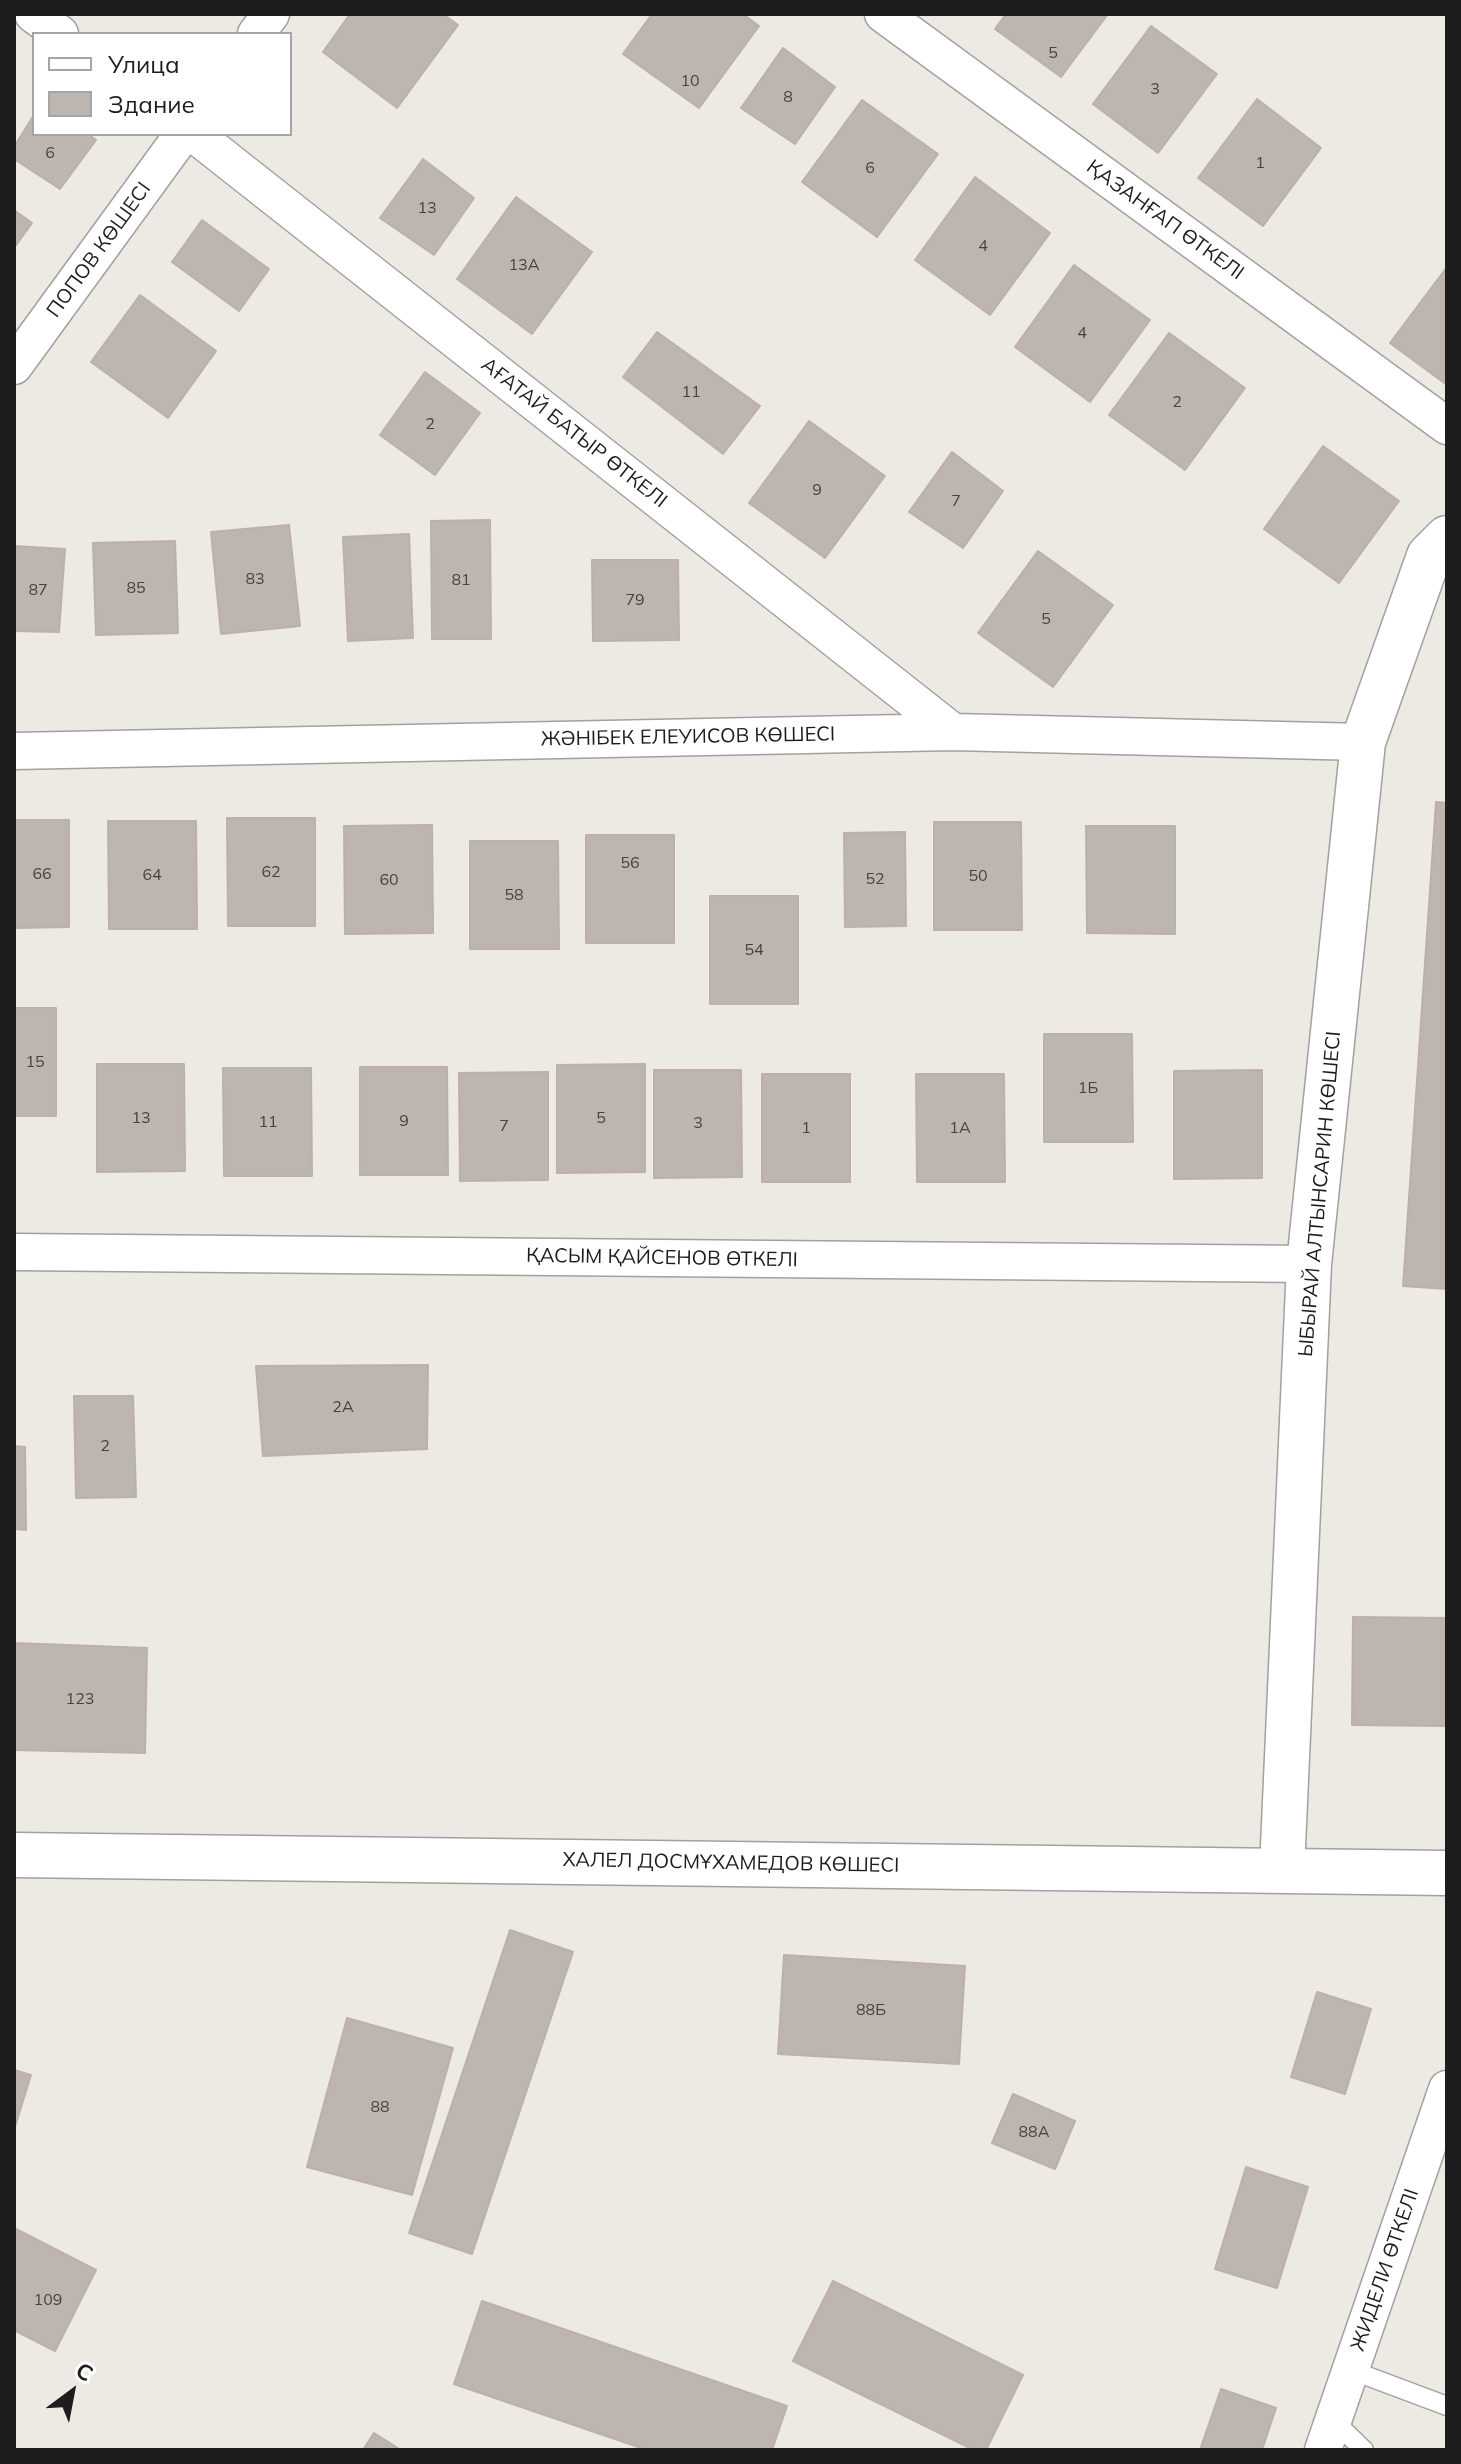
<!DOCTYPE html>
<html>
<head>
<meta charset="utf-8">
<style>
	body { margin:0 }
	#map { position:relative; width:1461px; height:2464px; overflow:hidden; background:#ede9e3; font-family:Mulish,sans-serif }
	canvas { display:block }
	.frame { position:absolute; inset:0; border:16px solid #1d1d1d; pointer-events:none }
	.legend { position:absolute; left:32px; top:32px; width:260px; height:104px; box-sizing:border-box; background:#fff; border:2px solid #a5a5a5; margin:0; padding:10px 14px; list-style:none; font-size:24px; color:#1d1d1d }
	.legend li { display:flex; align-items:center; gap:16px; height:40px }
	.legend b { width:40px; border:2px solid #a5a5a5 }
	.north { position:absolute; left:32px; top:2352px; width:80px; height:80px; -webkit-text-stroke:6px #fff; paint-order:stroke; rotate:32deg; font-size:22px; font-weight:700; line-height:32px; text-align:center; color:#1d1d1d }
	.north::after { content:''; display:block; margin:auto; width:28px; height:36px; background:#1d1d1d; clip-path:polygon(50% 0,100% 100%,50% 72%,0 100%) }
</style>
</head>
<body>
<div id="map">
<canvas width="1461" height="2464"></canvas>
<div class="frame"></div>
<ul class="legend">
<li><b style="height:10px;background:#fff"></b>Улица</li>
<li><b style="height:22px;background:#bdb5b0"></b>Здание</li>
</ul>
<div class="north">С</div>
</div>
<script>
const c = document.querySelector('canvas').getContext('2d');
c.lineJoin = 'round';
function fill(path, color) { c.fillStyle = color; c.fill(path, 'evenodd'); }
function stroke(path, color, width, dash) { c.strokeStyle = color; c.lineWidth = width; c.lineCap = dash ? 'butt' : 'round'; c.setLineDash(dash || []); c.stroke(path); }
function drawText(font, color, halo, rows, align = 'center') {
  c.font = font + ' Mulish,sans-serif'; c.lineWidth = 7; c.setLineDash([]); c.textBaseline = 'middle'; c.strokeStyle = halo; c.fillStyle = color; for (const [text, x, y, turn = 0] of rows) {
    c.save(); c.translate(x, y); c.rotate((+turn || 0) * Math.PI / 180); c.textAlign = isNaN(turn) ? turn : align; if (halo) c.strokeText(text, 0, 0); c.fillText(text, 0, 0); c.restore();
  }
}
const building = new Path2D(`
	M 350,14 L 443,14 L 458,25 L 397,108 L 323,52 Z
	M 652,14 L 743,14 L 759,26 L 699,108 L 623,54 Z
	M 1006,14 L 1108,14 L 1061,77 L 995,29 Z
	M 1151,26 L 1217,74 L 1158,153 L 1093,104 Z
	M 783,48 L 835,87 L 795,144 L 741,108 Z
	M 1257,99 L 1321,148 L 1263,226 L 1198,178 Z
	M 862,100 L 938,154 L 877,237 L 802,182 Z
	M 34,115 L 34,134 L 88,134 L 96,140 L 60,189 L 14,159 L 14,147 Z
	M 423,159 L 474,198 L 434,255 L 380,218 Z
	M 975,177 L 1050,233 L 990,315 L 915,260 Z
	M 516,197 L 592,252 L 532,334 L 457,279 Z
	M 14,210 L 32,223 L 14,248 Z
	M 202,220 L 269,269 L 239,311 L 172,262 Z
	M 1074,265 L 1150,320 L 1090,402 L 1015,347 Z
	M 1447,267 L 1447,385 L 1390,343 Z
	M 140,295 L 216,351 L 168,418 L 91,362 Z
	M 657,332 L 760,406 L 723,454 L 623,377 Z
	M 1169,333 L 1245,388 L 1185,470 L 1109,415 Z
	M 425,372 L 480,413 L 435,475 L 380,435 Z
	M 809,421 L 885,476 L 825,558 L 749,503 Z
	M 1323,446 L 1399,501 L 1339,583 L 1264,529 Z
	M 952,452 L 1003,491 L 963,548 L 909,512 Z
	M 490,520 L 491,639 L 432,639 L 431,521 Z
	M 289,525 L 300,626 L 221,634 L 211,532 Z
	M 409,534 L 413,638 L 348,641 L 343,537 Z
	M 175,541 L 178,633 L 96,635 L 93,543 Z
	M 14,546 L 65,549 L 59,632 L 14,631 Z
	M 1038,551 L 1113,605 L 1053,687 L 978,633 Z
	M 592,560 L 678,560 L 679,640 L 593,641 Z
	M 1436,802 L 1447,803 L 1447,1289 L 1403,1286 Z
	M 227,818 L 315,818 L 315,926 L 228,926 Z
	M 14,820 L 69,820 L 69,927 L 14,928 Z
	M 108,821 L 196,821 L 197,929 L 109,929 Z
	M 934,822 L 1021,822 L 1022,930 L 934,930 Z
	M 432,825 L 433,933 L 345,934 L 344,826 Z
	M 1086,826 L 1175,826 L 1175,934 L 1087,933 Z
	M 905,832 L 906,926 L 845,927 L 844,833 Z
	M 586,835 L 674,835 L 674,943 L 586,943 Z
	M 470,841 L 558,841 L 559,949 L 470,949 Z
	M 710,896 L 798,896 L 798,1004 L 710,1004 Z
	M 14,1008 L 56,1008 L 56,1116 L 14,1116 Z
	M 1044,1034 L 1132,1034 L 1133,1142 L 1044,1142 Z
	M 97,1064 L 184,1064 L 185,1171 L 97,1172 Z
	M 645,1064 L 645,1172 L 557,1173 L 557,1065 Z
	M 360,1067 L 447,1067 L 448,1175 L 360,1175 Z
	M 223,1068 L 311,1068 L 312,1176 L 224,1176 Z
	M 654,1070 L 741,1070 L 742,1177 L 654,1178 Z
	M 1262,1070 L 1262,1178 L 1174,1179 L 1174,1071 Z
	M 548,1072 L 548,1180 L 460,1181 L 459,1073 Z
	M 762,1074 L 850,1074 L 850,1182 L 762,1182 Z
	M 916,1074 L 1004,1074 L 1005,1182 L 917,1182 Z
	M 428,1365 L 427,1449 L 263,1456 L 256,1366 Z
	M 74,1396 L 133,1396 L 136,1497 L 76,1498 Z
	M 14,1446 L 25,1447 L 26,1530 L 14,1529 Z
	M 1353,1617 L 1447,1618 L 1447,1726 L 1352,1725 Z
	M 14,1643 L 147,1648 L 145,1753 L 14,1750 Z
	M 510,1930 L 573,1952 L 472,2254 L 409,2233 Z
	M 784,1955 L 965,1966 L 959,2064 L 778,2054 Z
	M 1317,1992 L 1371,2009 L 1345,2094 L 1291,2077 Z
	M 347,2018 L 453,2048 L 412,2195 L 307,2167 Z
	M 14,2070 L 31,2075 L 14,2130 Z
	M 1013,2094 L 1075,2121 L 1055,2169 L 992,2143 Z
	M 1246,2167 L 1308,2187 L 1277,2288 L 1215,2269 Z
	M 14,2228 L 96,2270 L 55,2351 L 14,2330 Z
	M 833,2281 L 1023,2375 L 986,2450 L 974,2450 L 793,2361 Z
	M 482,2301 L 787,2406 L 772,2450 L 647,2450 L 454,2384 Z
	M 1221,2389 L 1276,2408 L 1262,2450 L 1200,2450 Z
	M 374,2433 L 401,2450 L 363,2450 Z`);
const service = new Path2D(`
	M 1351,2370 L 1447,2406
	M 1333,2420 L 1364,2450`);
const minor = new Path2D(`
	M 33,14 L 60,34
	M 883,14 L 1447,426
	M 256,34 L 271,14
	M 194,134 L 953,732
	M 14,366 L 183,134
	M 14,751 L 953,732 L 1363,742
	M 14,1252 L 1309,1264
	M 1323,2450 L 1447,2089`);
const tertiary = new Path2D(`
	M 14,1855 L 1447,1873
	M 1282,1869 L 1309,1264 L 1363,742 L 1429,556 L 1447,538`);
const numberNames = [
	["5",1053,53],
	["10",690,81],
	["3",1155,89],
	["8",788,97],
	["6",50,153],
	["1",1260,163],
	["6",870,168],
	["13",427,208],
	["4",983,246],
	["13А",524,265],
	["4",1082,333],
	["11",691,392],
	["2",1177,402],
	["2",430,424],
	["9",817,490],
	["7",956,501],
	["83",255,579],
	["81",461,580],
	["85",136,588],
	["87",38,590],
	["79",635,600],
	["5",1046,619],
	["56",630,863],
	["62",271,872],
	["66",42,874],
	["64",152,875],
	["50",978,876],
	["52",875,879],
	["60",389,880],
	["58",514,895],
	["54",754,950],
	["15",35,1062],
	["1Б",1088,1088],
	["13",141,1118],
	["5",601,1118],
	["9",404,1121],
	["11",268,1122],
	["3",698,1123],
	["7",504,1126],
	["1",806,1128],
	["1А",960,1128],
	["2А",343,1407],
	["2",105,1446],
	["123",80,1699],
	["88Б",871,2010],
	["88",380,2107],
	["88А",1034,2132],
	["109",48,2300]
];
const streetNames = [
	["ҚАЗАНҒАП ӨТКЕЛІ",1165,220,36],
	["ПОПОВ КӨШЕСІ",99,250,-54],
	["АҒАТАЙ БАТЫР ӨТКЕЛІ",574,433,38],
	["ЖӘНІБЕК ЕЛЕУИСОВ КӨШЕСІ",688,737,-1],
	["ЫБЫРАЙ АЛТЫНСАРИН КӨШЕСІ",1320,1194,-85],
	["ҚАСЫМ ҚАЙСЕНОВ ӨТКЕЛІ",662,1258,1],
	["ХАЛЕЛ ДОСМҰХАМЕДОВ КӨШЕСІ",731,1863,1],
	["ЖИДЕЛИ ӨТКЕЛІ",1385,2270,-71]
];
fill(building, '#bdb5b0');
stroke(building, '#bdb0a7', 2);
stroke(service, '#a1a1a1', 21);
stroke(minor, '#a1a1a1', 39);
stroke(tertiary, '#a1a1a1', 47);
stroke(service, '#fff', 18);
stroke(minor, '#fff', 36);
stroke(tertiary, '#fff', 44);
drawText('16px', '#454342', null, numberNames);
drawText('20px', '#1d1d1d', '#fff', streetNames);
</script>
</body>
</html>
